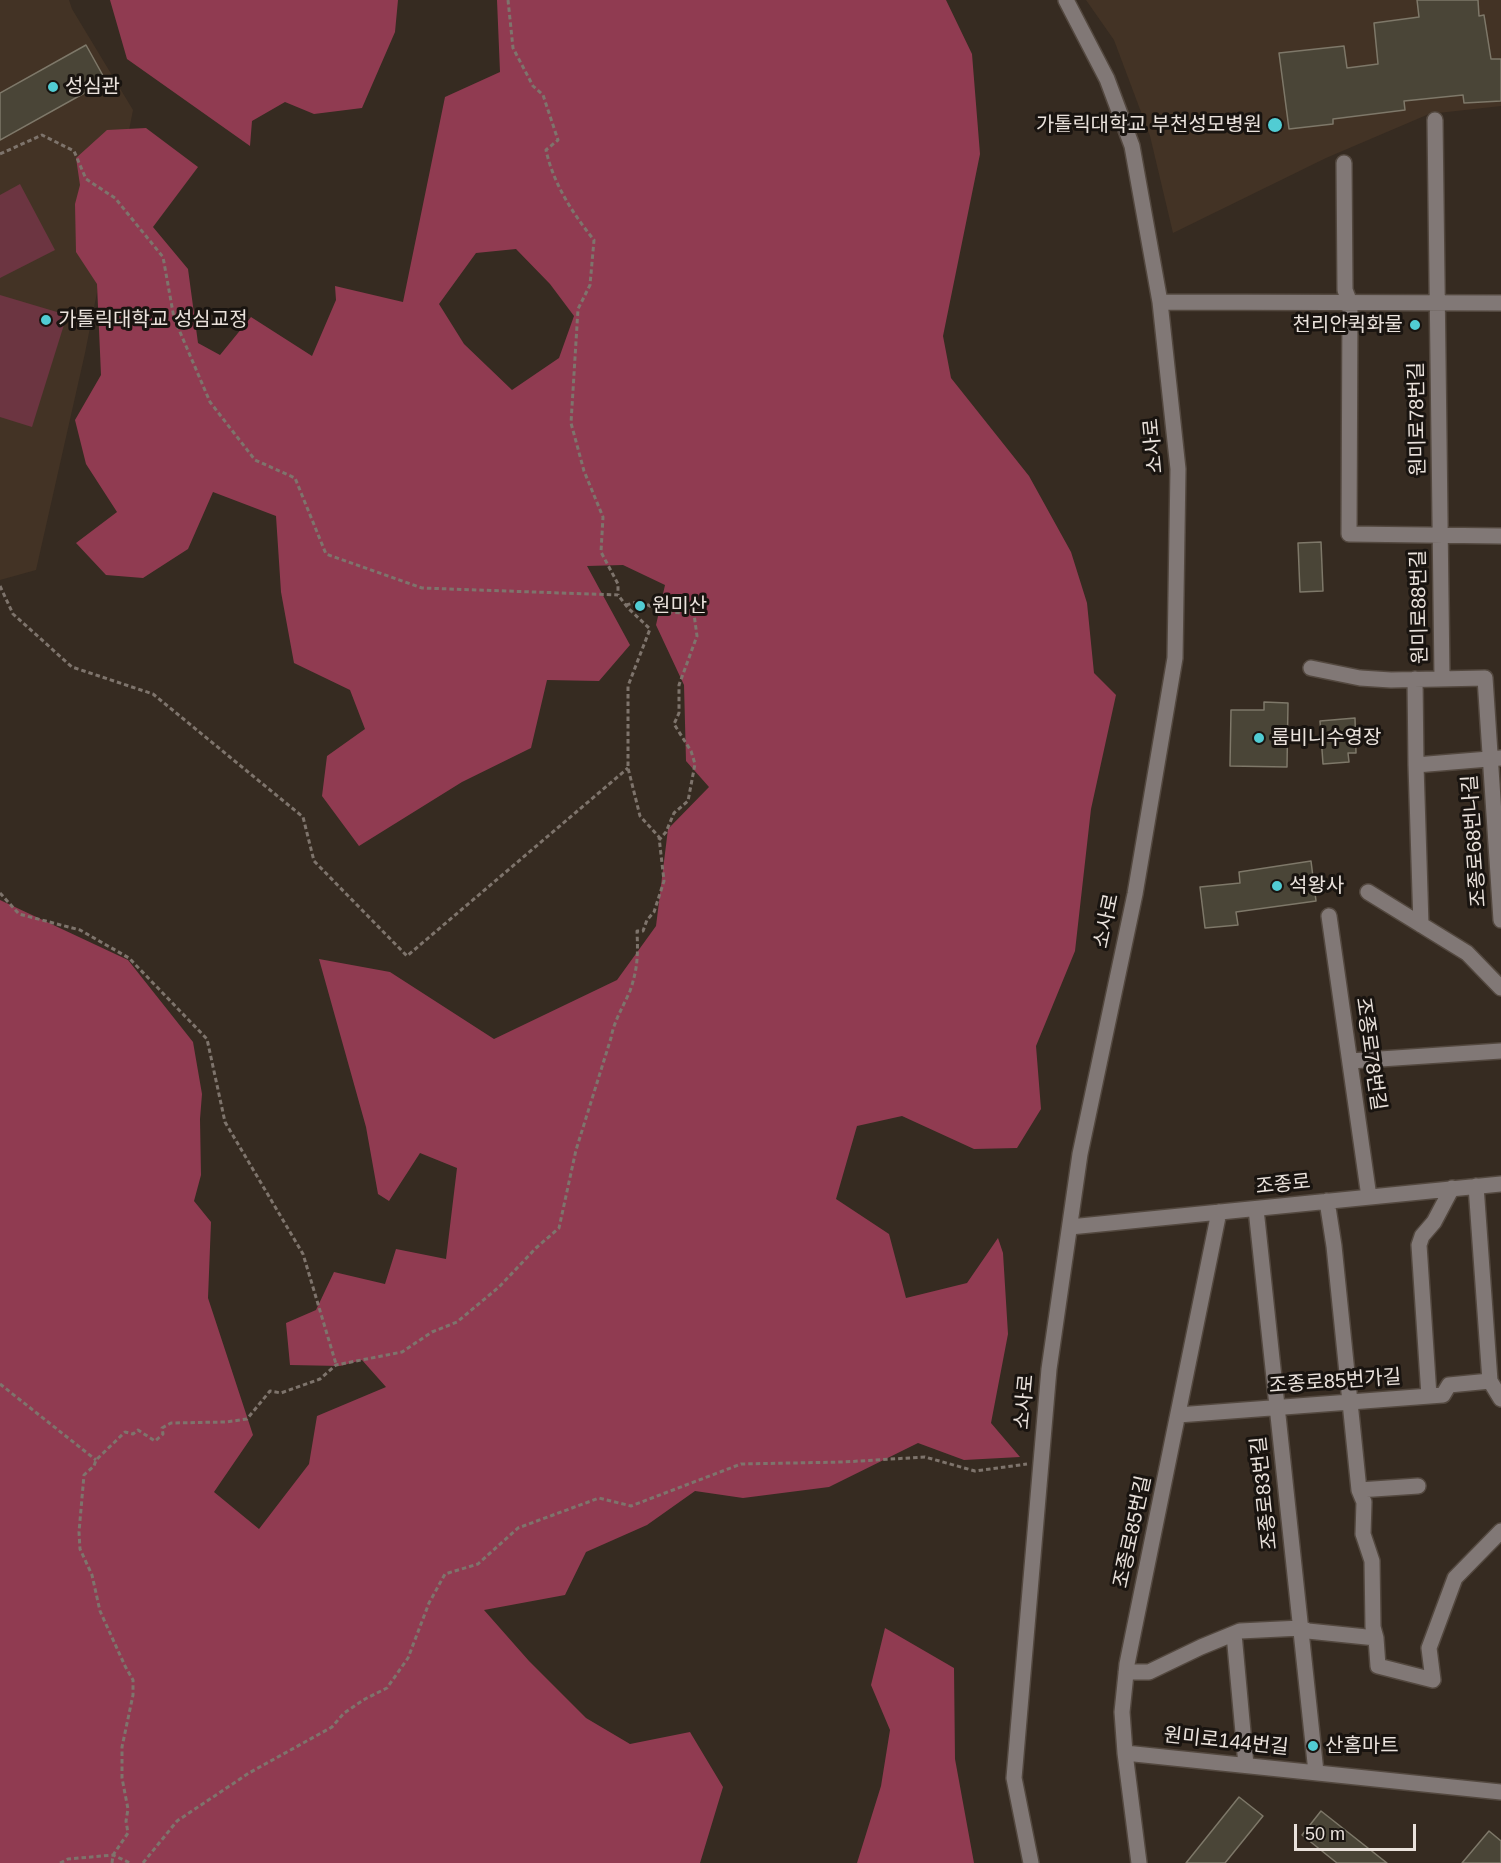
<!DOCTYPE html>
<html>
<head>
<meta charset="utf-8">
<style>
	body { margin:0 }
	#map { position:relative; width:1501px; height:1863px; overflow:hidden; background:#362b21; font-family:Arial,sans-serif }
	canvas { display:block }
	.scale { position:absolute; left:1294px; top:1824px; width:122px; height:27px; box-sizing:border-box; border:3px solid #eae2dc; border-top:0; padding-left:8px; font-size:18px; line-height:21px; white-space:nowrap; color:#eae2dc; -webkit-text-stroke:4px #191410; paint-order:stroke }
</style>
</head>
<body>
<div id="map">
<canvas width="1501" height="1863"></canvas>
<div class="scale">50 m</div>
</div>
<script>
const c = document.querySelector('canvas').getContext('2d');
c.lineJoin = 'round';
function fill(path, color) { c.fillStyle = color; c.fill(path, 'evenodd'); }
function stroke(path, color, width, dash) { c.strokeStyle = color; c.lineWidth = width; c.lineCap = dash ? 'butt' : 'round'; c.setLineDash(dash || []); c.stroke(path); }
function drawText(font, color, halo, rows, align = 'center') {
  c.font = font + ' Arial,"Noto Sans KR",sans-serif'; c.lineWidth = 6; c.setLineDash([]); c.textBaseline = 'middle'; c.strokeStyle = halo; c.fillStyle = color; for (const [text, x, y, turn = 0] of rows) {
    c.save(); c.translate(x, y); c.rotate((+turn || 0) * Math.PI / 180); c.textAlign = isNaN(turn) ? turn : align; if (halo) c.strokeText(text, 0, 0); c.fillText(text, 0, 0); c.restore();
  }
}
const built = new Path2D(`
	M 0,0 L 69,0 L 72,9 L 133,110 L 85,353 L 36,570 L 0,580 Z
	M 1086,0 L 1501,0 L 1501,106 L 1429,114 L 1326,158 L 1173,233 L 1150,136 L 1114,40 Z`);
const green = new Path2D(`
	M 20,184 L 55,250 L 0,278 L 0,195 Z
	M 0,295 L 67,315 L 32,427 L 0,417 Z`);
const forest = new Path2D(`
	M 110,0 L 398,0 L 395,32 L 362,108 L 314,114 L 285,102 L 252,121 L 250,146 L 127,59 Z
	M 497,0 L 946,0 L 972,54 L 980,154 L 943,336 L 951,378 L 1029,476 L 1071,552 L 1087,603 L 1094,673 L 1116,695 L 1091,809 L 1075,951 L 1036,1046 L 1041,1109 L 1017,1148 L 974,1149 L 902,1116 L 857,1126 L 836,1199 L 889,1234 L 906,1298 L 967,1283 L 998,1238 L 1003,1253 L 1008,1334 L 991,1423 L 1020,1457 L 964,1460 L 918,1443 L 829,1487 L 743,1498 L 695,1491 L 647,1525 L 586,1552 L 565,1595 L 484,1610 L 529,1661 L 586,1718 L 630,1744 L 690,1732 L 723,1787 L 700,1863 L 0,1863 L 0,900 L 128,960 L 193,1042 L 202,1094 L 200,1119 L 201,1175 L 194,1201 L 211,1222 L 208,1298 L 253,1435 L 214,1492 L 259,1529 L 309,1464 L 317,1416 L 386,1387 L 362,1360 L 340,1366 L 290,1365 L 286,1323 L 316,1310 L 334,1272 L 385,1284 L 396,1249 L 446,1259 L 457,1168 L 420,1153 L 389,1201 L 378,1194 L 366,1127 L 319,959 L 390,972 L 494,1039 L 617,980 L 656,926 L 668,829 L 709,787 L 686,761 L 684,685 L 656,625 L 665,585 L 623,565 L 587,566 L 630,645 L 599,681 L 547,680 L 531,748 L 462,782 L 359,846 L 322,796 L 327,756 L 365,729 L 350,690 L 294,663 L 281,592 L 276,516 L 213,492 L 188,549 L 143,578 L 106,575 L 76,543 L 117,512 L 86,464 L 75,420 L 101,375 L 97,284 L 76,252 L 75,204 L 80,185 L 76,158 L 107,130 L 146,128 L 198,167 L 153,227 L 188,269 L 198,343 L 220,355 L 251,317 L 312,356 L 336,300 L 335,286 L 403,302 L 445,97 L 500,72 ZM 516,249 L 550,284 L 574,316 L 559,358 L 512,390 L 464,344 L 439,304 L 476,253 Z
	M 885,1628 L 954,1668 L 955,1759 L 974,1863 L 857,1863 L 881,1786 L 890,1730 L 871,1685 Z`);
const building = new Path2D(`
	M 1417,0 L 1478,0 L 1479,16 L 1484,15 L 1491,59 L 1501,59 L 1501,101 L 1464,103 L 1463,95 L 1404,101 L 1405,110 L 1333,119 L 1333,124 L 1289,129 L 1279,53 L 1344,46 L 1347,68 L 1378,64 L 1374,23 L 1419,17 Z
	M 86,45 L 106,81 L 0,140 L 0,93 Z
	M 1321,542 L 1323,591 L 1300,592 L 1298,543 Z
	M 1264,702 L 1288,703 L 1287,767 L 1230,766 L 1231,710 L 1264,710 Z
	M 1355,718 L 1356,753 L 1348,753 L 1349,762 L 1323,764 L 1320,721 Z
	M 1311,861 L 1316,901 L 1236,912 L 1238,925 L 1205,928 L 1200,887 L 1240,883 L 1239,872 Z
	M 1239,1797 L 1263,1816 L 1225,1863 L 1186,1863 Z
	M 1321,1811 L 1387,1863 L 1337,1863 L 1302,1835 Z
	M 1489,1831 L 1501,1841 L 1501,1863 L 1462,1863 Z`);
const path = new Path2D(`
	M 508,0 L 513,48 L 533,86 L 543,95 L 558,140 L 546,150 C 553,183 573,214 594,240 L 590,285 L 578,309 L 571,423 L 584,471 L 603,517 L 601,552 L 618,584 L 618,595
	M 0,154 L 42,135 L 74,151 L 86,179 L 115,198 L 163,257 L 174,318 L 210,402 L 255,460 L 295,478 L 326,554 L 422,588 L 618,595
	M 0,586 L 13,614 L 72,667 L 153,694 L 303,817 L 314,861 L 407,956 L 628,768
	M 626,605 L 641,601 L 659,611 L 694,614 L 697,636 L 679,685 L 679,713 L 674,724 L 691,751 L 695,764 L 688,801 L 674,813 L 666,832 L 659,840
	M 0,893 L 19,914 L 80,930 L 129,958 L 207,1039 L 225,1122 L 303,1254 L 336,1364
	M 0,1384 L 96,1460
	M 60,1863 L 68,1859 L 113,1855 L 130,1863
	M 112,1863 L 113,1855 L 128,1833 L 126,1821 L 128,1809 L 122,1778 L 122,1747 L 133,1695 L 133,1680 L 125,1666 L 100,1611 L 92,1575 L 80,1549 L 79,1532 L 84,1475 L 94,1466 L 96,1460 L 125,1432 L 133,1434 L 138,1430 L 155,1441 L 163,1434 L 162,1428 L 171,1423 L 226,1422 L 247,1419 L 270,1391 L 281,1393 L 320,1379 L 336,1365 L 402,1352 L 432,1332 L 457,1322 L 499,1287 L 536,1248 L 559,1228 L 576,1150 L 611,1038 C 614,1021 623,1007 630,991 C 638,968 638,954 637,931 L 643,931 L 647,920 L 654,912 L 664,881 L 659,837 L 640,816 L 628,768 L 628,686 L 650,629 L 628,608 L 618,595
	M 143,1863 L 177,1821 L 249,1773 L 332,1727 L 344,1713 L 365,1699 L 387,1688 L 408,1658 L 429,1603 L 445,1574 L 478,1564 L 518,1528 L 599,1498 L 631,1506 L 741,1464 L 843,1462 L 925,1457 L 975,1471 L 1027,1464`);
const minor = new Path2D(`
	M 1435,120 L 1442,678
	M 1344,163 L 1345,290 L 1350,303 L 1349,534 L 1501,536
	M 1160,302 L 1501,303
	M 1311,668 L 1360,678 L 1391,680 L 1485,678 L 1501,920
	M 1415,679 L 1416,765 L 1421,925
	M 1416,765 L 1501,758
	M 1368,892 L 1467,953 L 1501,988
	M 1329,916 L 1369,1197
	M 1350,1061 L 1501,1051
	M 1476,1186 L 1490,1381 L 1501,1399
	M 1327,1201 L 1334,1246 L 1359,1490 L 1364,1502 L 1363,1534 L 1372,1561 L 1373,1627 L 1376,1638
	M 1256,1209 L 1316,1772
	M 1070,1227 L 1501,1184
	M 1429,1396 L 1419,1245 L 1422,1236 L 1434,1222 L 1452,1188
	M 1178,1415 L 1443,1395 L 1449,1385 L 1490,1381
	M 1359,1490 L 1418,1486
	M 1234,1634 L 1246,1765
	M 1126,1672 L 1149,1672 L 1201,1647 L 1240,1631 L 1301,1628 L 1308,1631 L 1376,1638 L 1378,1666 L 1433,1680 L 1429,1648 L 1455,1578 L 1501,1531
	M 1125,1753 L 1501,1792
	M 1031,1863 L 1014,1778 L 1049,1369 L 1080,1154 L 1135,894 L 1175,658 L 1178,469 L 1160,302 L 1132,146 L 1107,79 L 1066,0
	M 1139,1863 L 1125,1753 L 1122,1712 L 1127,1664 L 1219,1212`);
const markers = [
	[53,87,6,"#51ccd3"],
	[1275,125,8,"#51ccd3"],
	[46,320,6,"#51ccd3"],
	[1415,325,6,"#51ccd3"],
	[640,606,6,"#51ccd3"],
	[1259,738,6,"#51ccd3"],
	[1277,886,6,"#51ccd3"],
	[1313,1746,6,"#51ccd3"]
];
const poiNames = [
	["성심관",65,87],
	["가톨릭대학교 부천성모병원",1262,125,"right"],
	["가톨릭대학교 성심교정",58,320],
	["천리안퀵화물",1403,325,"right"],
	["원미산",652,606],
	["룸비니수영장",1271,738],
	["석왕사",1289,886],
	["산홈마트",1325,1746]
];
const streetNames = [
	["원미로78번길",1418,419,-91],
	["소사로",1154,446,-95],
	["원미로88번길",1420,607,-91],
	["조종로68번나길",1475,841,-94],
	["소사로",1107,921,-78],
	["조종로78번길",1370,1054,82],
	["조종로",1283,1185,-6],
	["조종로85번가길",1335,1382,-4],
	["소사로",1025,1402,-85],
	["조종로83번길",1265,1493,-96],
	["조종로85번길",1133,1532,-78],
	["원미로144번길",1226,1742,6]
];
fill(built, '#433325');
fill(green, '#6c3541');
fill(forest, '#903b51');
fill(building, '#4a4537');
stroke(building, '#7e7869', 1.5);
stroke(minor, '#53483f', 18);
stroke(path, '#7e746c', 3, [4.5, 3]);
stroke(minor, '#817876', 15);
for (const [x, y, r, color] of markers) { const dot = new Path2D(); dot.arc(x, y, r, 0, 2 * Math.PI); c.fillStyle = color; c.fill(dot); stroke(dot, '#191410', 2); }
drawText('20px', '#eae2dc', '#191410', poiNames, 'left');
drawText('20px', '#eae2dc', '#191410', streetNames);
</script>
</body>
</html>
